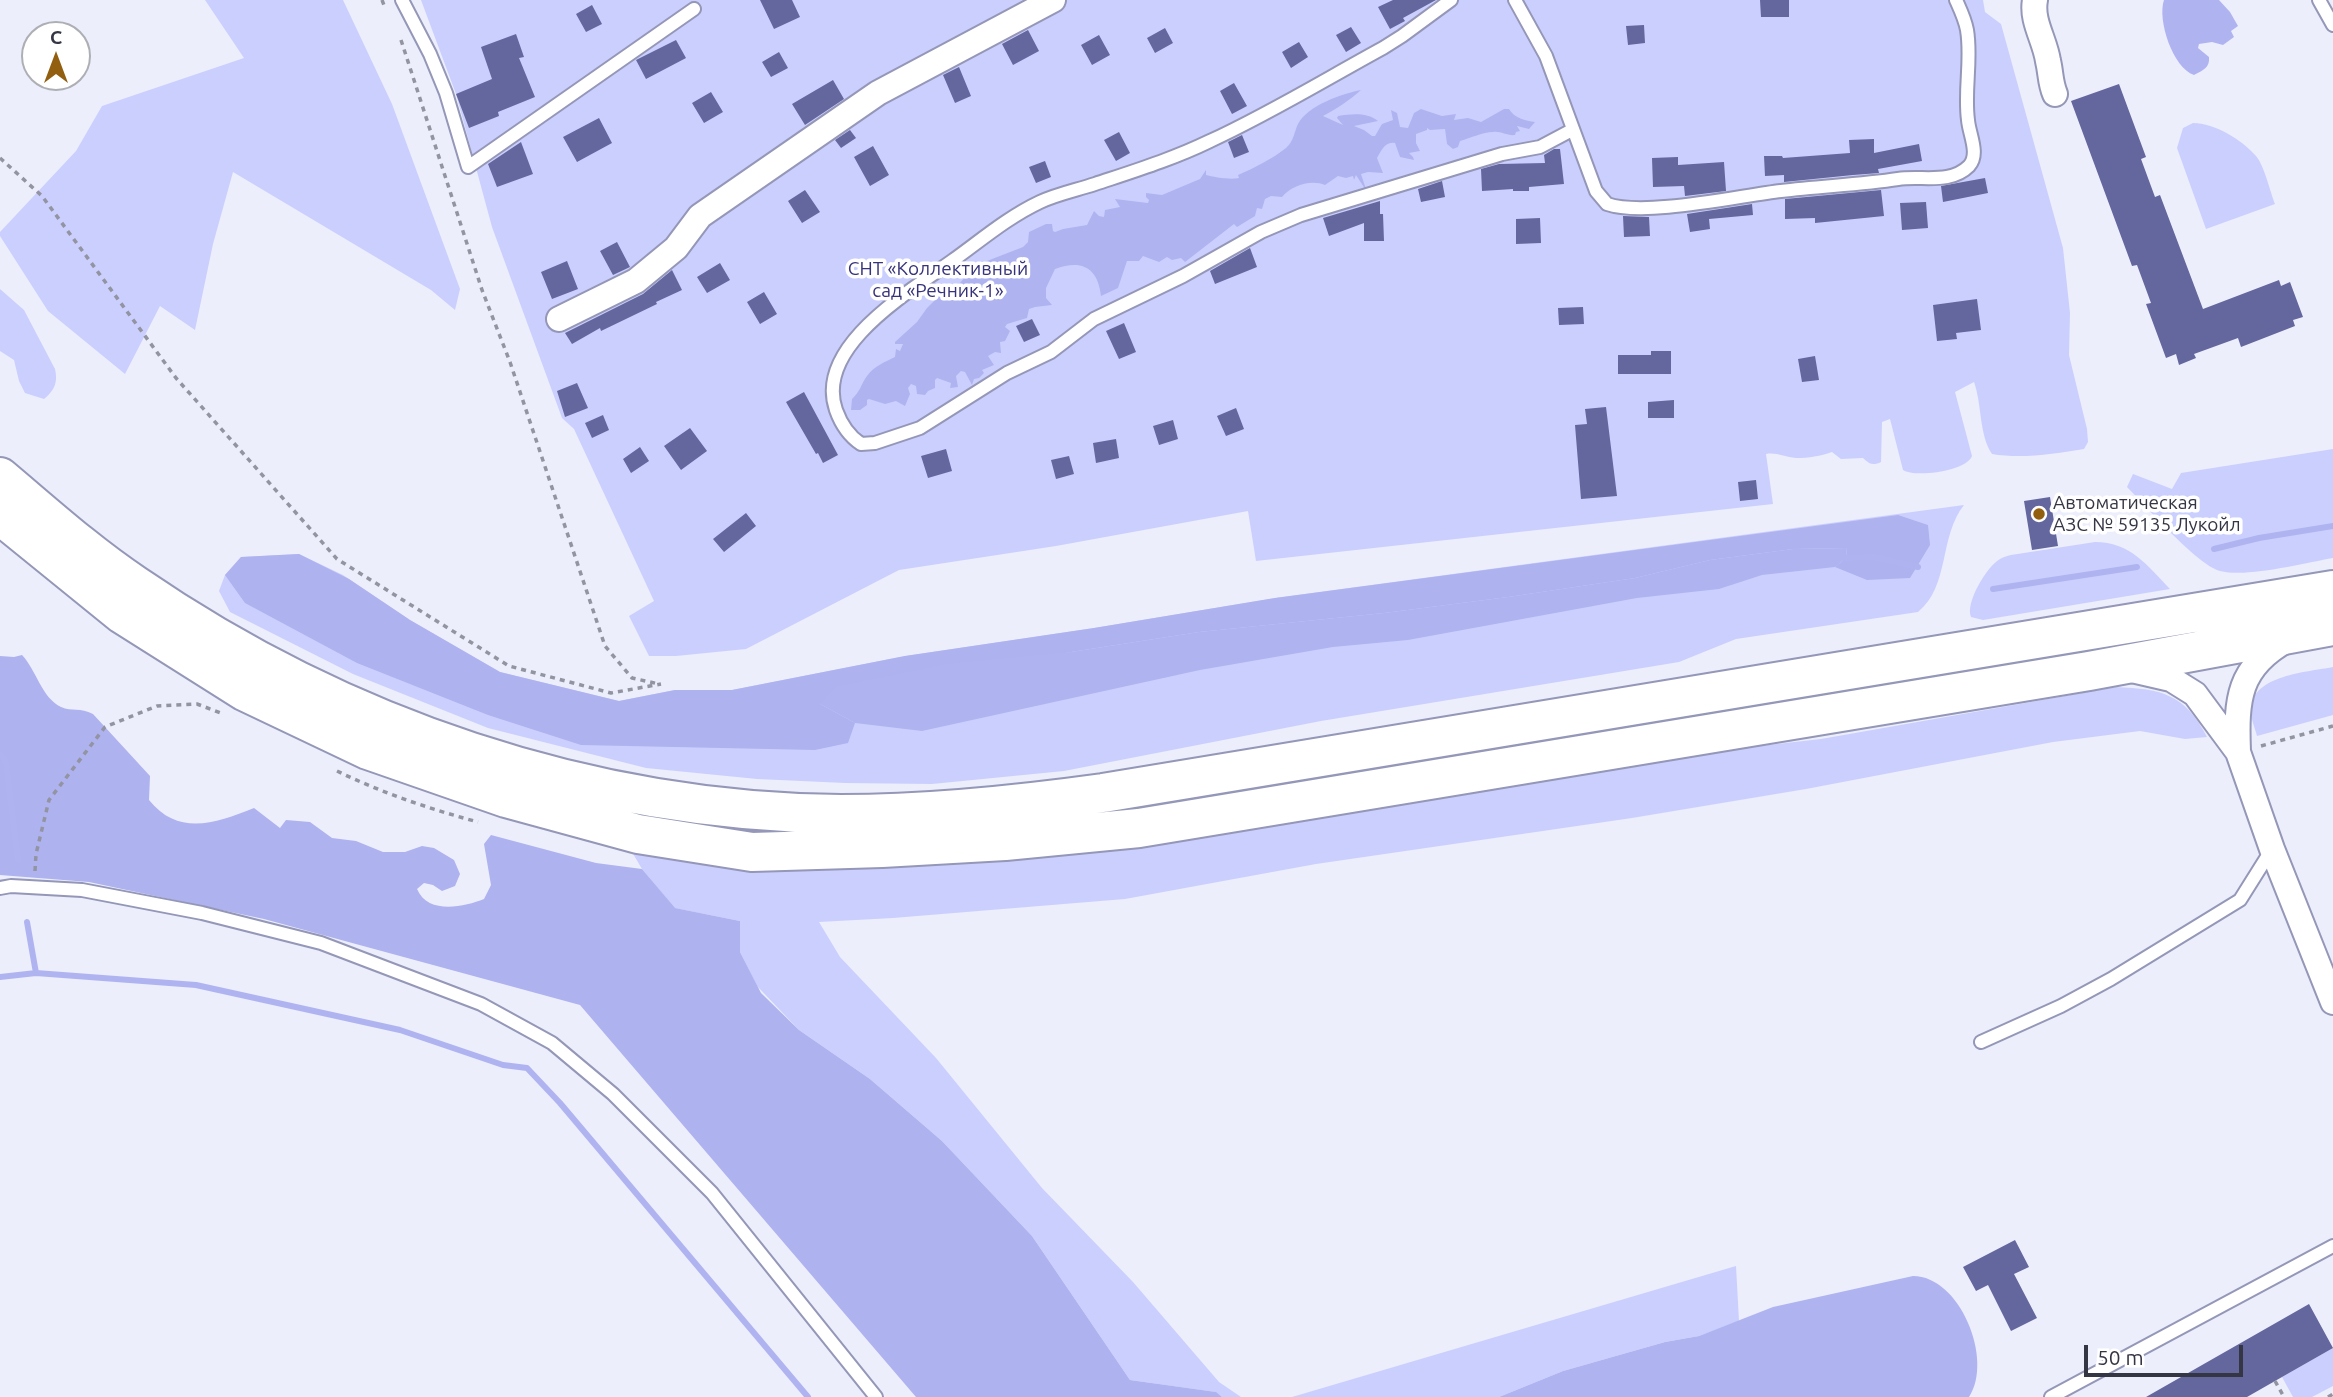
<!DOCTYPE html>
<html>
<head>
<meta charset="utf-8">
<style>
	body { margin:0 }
	#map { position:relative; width:2333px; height:1397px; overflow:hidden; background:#eceefc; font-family:Ubuntu,sans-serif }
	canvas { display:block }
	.north { position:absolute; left:21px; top:21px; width:70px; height:70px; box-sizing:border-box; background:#fff; border:2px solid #aeafb4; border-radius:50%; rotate:0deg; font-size:19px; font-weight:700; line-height:28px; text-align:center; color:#353644 }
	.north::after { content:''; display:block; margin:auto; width:24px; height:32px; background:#925f10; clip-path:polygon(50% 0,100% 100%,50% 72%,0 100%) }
	.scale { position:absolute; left:2084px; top:1345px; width:159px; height:32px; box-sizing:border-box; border:4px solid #353644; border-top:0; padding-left:9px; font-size:21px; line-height:24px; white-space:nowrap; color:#353644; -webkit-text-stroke:5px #fff; paint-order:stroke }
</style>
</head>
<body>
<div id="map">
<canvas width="2333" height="1397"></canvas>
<div class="north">С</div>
<div class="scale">50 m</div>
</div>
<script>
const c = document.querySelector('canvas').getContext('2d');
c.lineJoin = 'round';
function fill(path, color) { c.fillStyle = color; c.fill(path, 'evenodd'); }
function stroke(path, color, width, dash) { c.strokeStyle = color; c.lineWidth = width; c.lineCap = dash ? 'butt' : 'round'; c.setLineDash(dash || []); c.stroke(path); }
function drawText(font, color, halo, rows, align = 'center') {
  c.font = font + ' Ubuntu,sans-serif'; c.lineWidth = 7; c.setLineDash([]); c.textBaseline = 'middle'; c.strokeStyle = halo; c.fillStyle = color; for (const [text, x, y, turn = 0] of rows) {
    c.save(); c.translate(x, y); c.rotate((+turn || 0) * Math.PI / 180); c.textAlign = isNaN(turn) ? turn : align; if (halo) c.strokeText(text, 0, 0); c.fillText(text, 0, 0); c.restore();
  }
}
const green = new Path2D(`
	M 205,0 L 343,0 L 392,104 L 460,289 L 455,310 L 431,290 L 233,172 L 213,244 L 195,330 L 160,306 L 125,374 L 48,311 L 0,236 L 0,232 L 76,151 L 102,106 L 244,58 Z
	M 421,0 L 1983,0 L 1985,12 L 2001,24 L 2063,248 L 2070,313 L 2069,355 L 2087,429 L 2088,442 L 2084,449 C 2055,454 2021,459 1992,454 C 1979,435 1982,404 1974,382 L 1955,392 L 1972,456 C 1967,471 1915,478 1903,470 L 1890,419 L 1882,422 L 1881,462 C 1873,466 1869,464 1863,458 L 1841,459 L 1832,452 C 1820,456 1809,458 1796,458 C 1785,457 1776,452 1766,454 L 1773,504 L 1256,561 L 1248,511 L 1056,546 L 899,570 L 746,649 L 676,656 L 649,656 L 629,616 L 654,601 L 574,429 L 562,418 L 492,227 L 456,94 Z
	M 2193,123 C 2215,123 2242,140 2256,156 C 2264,165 2270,191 2275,204 L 2206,229 L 2177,148 L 2183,128 Z
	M 0,289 L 24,310 L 55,369 C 58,382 55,390 44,399 L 25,393 L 19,381 L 14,360 L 0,351 Z
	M 2333,449 L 2333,558 C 2304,563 2247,578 2220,571 C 2196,564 2146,506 2127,487 L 2133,474 L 2172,489 L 2181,473 Z
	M 1964,505 C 1939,536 1950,586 1918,612 L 1736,639 L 1679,662 L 1321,721 L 1064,771 L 932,784 L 845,783 L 757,779 L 646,768 L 488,728 L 353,674 L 230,612 L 219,591 L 225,575 L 241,557 L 299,554 L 343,575 L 410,620 L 500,672 L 619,701 L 675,690 L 732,690 L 905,656 L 1094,628 L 1275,598 Z
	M 2095,542 C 2130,542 2147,565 2170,589 L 1983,620 L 1971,617 C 1965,603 1987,566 2000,559 C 2003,557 2007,556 2011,555 Z
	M 2333,667 L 2333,715 L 2257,736 C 2255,728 2250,717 2251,709 C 2252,675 2308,672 2333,667 Z
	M 2116,687 C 2162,689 2185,694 2207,737 L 2185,739 L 2140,731 L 2053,742 L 1806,789 L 1632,818 L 1316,864 L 1125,899 L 893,918 L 819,922 L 840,957 L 936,1058 L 1042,1188 L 1133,1282 L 1219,1382 L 1241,1397 L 1222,1397 L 1215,1392 L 1130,1380 L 1032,1236 L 942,1141 L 870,1079 L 799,1030 L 757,986 L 740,952 L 740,921 L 674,908 L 642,869 L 632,852 L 697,860 L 1548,770 L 1821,739 Z
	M 1736,1266 L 1739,1321 L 1699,1336 L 1665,1342 L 1563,1371 L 1499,1397 L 1292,1397 Z
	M 2333,1348 L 2333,1386 L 2312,1397 L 2293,1397 L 2282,1377 Z`);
const forest = new Path2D(`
	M 1898,515 L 1928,525 L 1930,545 L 1910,578 L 1867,580 L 1835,567 L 1846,558 L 1847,548 L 1793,549 L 1710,560 L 1635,578 L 1508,597 L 1384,613 L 1199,632 L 1071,652 L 820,704 L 855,723 L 848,743 L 815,750 L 581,745 L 488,715 L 357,663 L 245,603 L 225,575 L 241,557 L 299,554 L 349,579 L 410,620 L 500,672 L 619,701 L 675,690 L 732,690 L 905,656 L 1094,628 L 1275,598 Z
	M 22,655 C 37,671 41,697 61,707 C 72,712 80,707 93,714 L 150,776 L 149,800 C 179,837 216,823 254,808 L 280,828 L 286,820 L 310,822 L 332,838 L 356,841 L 383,852 L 405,852 L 422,846 L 434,848 L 454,860 L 460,874 L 455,886 L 442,891 L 433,885 L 424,883 L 417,889 C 428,915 464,907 484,899 L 491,885 L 484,844 L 491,835 L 596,863 L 642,869 L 675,908 L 740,921 L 740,952 L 761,993 L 799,1030 L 870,1079 L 942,1141 L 1032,1236 L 1130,1380 L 1216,1392 L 1222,1397 L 916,1397 L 580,1005 L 264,919 L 89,882 L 0,875 L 0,656 L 14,657 Z`);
const water = new Path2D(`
	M 2164,0 L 2219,0 L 2230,12 L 2238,26 L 2231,31 L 2234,37 L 2223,45 L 2212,42 L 2199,44 L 2198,48 L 2209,57 C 2210,68 2203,70 2194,75 C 2173,68 2157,20 2164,0 Z
	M 1361,90 C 1350,100 1335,110 1323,116 L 1343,125 L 1337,118 L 1338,116 C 1351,114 1367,112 1378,121 L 1354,126 L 1364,130 L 1372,136 L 1375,136 L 1382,124 L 1393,120 L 1391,110 L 1397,113 L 1400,127 L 1408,128 L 1414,113 L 1421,109 L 1442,116 L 1456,114 L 1454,120 L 1468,118 L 1481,122 L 1504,109 L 1509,109 C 1514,118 1526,121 1535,122 L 1529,129 L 1517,126 L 1520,131 L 1516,132 L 1515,135 C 1507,136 1501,131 1493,132 C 1483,132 1471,138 1460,141 L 1458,147 L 1453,149 L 1447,144 L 1445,129 L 1430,130 L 1427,128 L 1427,130 L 1416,134 L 1416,143 L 1420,151 L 1409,153 L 1413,157 L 1414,160 L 1400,157 L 1395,143 C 1385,141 1381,151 1377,158 L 1383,173 L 1368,172 L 1361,174 L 1367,192 L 1356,175 L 1354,180 L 1353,176 L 1346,178 L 1338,176 L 1325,185 C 1311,179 1291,186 1282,197 L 1271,196 L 1265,199 L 1262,209 L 1257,208 L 1255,216 L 1237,227 L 1234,224 L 1185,262 L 1181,258 L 1172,260 L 1167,257 L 1159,262 L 1143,256 L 1139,261 L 1127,261 L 1118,288 L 1101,296 C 1098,267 1081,259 1055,269 L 1046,288 L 1046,298 L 1052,305 L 1035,307 L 1029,309 L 1027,318 L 1007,324 L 1005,327 L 1010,331 L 1005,341 L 1000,342 L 1001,353 L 995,352 L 988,356 L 994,365 L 982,370 L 984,373 L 979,378 L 974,379 L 972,385 L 965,372 L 961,371 L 956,376 L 958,387 L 950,388 L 951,383 L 937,378 L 935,380 L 935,388 L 928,391 L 925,395 L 917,394 L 916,386 L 911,384 L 908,388 L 910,394 L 905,406 L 896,401 L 885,404 L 869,399 L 867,400 L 867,405 L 860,410 L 851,410 L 852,399 C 860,392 861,384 867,376 C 874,366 885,362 895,357 L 896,349 L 900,351 L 903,344 L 895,344 L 895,342 L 917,322 L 927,308 L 938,297 L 960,283 L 974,266 L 1023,247 L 1028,242 L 1029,232 L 1046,224 L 1052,224 L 1053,231 L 1055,232 L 1063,229 L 1087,225 L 1094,211 L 1099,216 L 1104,217 L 1105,210 L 1120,207 L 1115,199 L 1148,203 L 1149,200 L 1146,197 L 1146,193 L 1162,195 L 1200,179 L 1206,170 L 1206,175 C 1213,177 1231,180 1239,178 L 1238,175 C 1254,168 1272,159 1286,148 C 1294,141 1294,132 1298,124 C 1308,105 1342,94 1361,90 Z
	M 1847,548 L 1846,558 L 1835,567 L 1762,575 L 1719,589 L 1637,598 L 1408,640 L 1333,647 L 1200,670 L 922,731 L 855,723 L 820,704 L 835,687 L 947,664 L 1071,652 L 1199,632 L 1384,613 L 1508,597 L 1635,578 L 1710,560 L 1793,549 Z
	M 1913,1276 C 1960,1276 1994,1360 1969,1397 L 1499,1397 L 1563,1371 L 1665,1342 L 1699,1336 L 1773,1307 Z`);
const stream = new Path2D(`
	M 2214,549 L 2259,538 L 2333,526
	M 1846,558 L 1874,557 L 1918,567
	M 1993,589 L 2137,567
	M 0,754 L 6,762 L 18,860
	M 27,922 L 36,973
	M 0,977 L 36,973 L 196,985 L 400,1030 L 503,1065 L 527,1068 L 560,1103 L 808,1397`);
const building = new Path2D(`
	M 760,0 L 792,0 L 800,17 L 774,29 Z
	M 1393,0 L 1436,0 L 1403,18 L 1405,21 L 1390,29 L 1378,7 Z
	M 1760,0 L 1789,0 L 1789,17 L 1761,17 Z
	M 592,5 L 602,24 L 586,32 L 576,14 Z
	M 1644,25 L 1645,43 L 1628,45 L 1626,26 Z
	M 1351,27 L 1361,43 L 1346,52 L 1336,35 Z
	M 1165,28 L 1173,43 L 1155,53 L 1147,38 Z
	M 1028,30 L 1039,51 L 1013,65 L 1002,44 Z
	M 516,34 L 524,57 L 519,58 L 535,97 L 498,112 L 499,116 L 469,128 L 456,94 L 492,79 L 481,47 Z
	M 1099,35 L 1110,55 L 1092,65 L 1081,45 Z
	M 676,40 L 686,58 L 646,79 L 636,60 Z
	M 1299,42 L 1308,57 L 1291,68 L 1282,52 Z
	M 779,52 L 788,68 L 771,77 L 762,62 Z
	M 959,67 L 971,96 L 955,103 L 943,75 Z
	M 833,80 L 844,99 L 805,125 L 792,104 Z
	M 1234,83 L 1247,106 L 1232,114 L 1220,91 Z
	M 2119,84 L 2146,157 L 2141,159 L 2155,197 L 2160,195 L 2203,309 L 2279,280 L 2281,286 L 2290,282 L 2303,317 L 2293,320 L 2295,326 L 2241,347 L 2238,338 L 2194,354 L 2196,358 L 2179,365 L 2176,354 L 2166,358 L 2146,304 L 2151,303 L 2137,265 L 2132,266 L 2071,101 Z
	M 711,92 L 723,112 L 704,123 L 692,103 Z
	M 599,118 L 612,143 L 577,162 L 563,137 Z
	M 850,130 L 856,138 L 841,148 L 835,140 Z
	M 1119,132 L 1130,153 L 1116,161 L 1104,140 Z
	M 1242,135 L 1249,152 L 1234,158 L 1228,142 Z
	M 1874,139 L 1874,153 L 1919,144 L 1922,161 L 1878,169 L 1879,173 L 1853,175 L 1784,182 L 1784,175 L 1765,176 L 1764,156 L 1782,156 L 1783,158 L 1850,153 L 1849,140 Z
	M 521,142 L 533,174 L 497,187 L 488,164 Z
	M 873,146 L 889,175 L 870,186 L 854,157 Z
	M 1554,149 L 1560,149 L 1564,184 L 1529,187 L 1529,191 L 1513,191 L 1513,189 L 1482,191 L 1481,169 L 1499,164 L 1545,163 L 1544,155 Z
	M 1678,157 L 1678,165 L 1724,162 L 1726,191 L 1685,196 L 1684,186 L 1653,187 L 1652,158 Z
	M 1045,161 L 1051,177 L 1036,183 L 1029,167 Z
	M 1985,178 L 1988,193 L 1943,202 L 1941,186 Z
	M 1442,181 L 1445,197 L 1421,202 L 1418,189 Z
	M 805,190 L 820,212 L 802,223 L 788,201 Z
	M 1881,190 L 1884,216 L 1815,223 L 1815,218 L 1785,219 L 1785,199 Z
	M 1380,201 L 1380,214 L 1383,214 L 1384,241 L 1364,241 L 1364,223 L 1329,236 L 1323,218 Z
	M 1926,202 L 1928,228 L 1902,230 L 1900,203 Z
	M 1752,204 L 1753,215 L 1709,219 L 1710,229 L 1690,232 L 1687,214 Z
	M 1623,216 L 1649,217 L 1650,236 L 1624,237 Z
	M 1540,218 L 1541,243 L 1516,244 L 1516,219 Z
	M 617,242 L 630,267 L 613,275 L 600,251 Z
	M 1250,248 L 1257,267 L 1215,284 L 1210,271 Z
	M 567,261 L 578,289 L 552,299 L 541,272 Z
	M 720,263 L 730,280 L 707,293 L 697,277 Z
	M 672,270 L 682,290 L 656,302 L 657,304 L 601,331 L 600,328 L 572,344 L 565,333 L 643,294 Z
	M 764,292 L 777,314 L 760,324 L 747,302 Z
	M 1977,299 L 1981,330 L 1956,333 L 1957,339 L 1937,341 L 1933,305 Z
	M 1583,307 L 1584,324 L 1559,325 L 1558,308 Z
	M 1032,319 L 1040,335 L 1024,342 L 1016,326 Z
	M 1124,323 L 1136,352 L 1119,359 L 1106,331 Z
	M 1651,351 L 1671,351 L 1671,374 L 1618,374 L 1618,355 L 1651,355 Z
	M 1815,356 L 1819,380 L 1802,382 L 1798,359 Z
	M 577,383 L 588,408 L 565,417 L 557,391 Z
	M 804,392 L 838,455 L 823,463 L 818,453 L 816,454 L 786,402 Z
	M 1674,400 L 1674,418 L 1648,418 L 1648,402 Z
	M 1606,407 L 1617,496 L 1581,499 L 1575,425 L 1587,424 L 1585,409 Z
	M 1236,408 L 1244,429 L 1226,436 L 1217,416 Z
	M 603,415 L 609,430 L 592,438 L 585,423 Z
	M 1173,420 L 1178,439 L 1159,445 L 1153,426 Z
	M 690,428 L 707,451 L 681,470 L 664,446 Z
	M 1116,439 L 1119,458 L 1096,463 L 1093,443 Z
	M 640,447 L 649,461 L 631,473 L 623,459 Z
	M 946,449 L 952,471 L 928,478 L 921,456 Z
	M 1069,456 L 1074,474 L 1056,479 L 1051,460 Z
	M 1756,480 L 1758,499 L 1740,501 L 1738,482 Z
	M 2050,497 L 2058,546 L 2032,550 L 2024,501 Z
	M 746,513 L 756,526 L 724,552 L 713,539 Z
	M 2015,1240 L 2029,1267 L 2014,1274 L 2037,1318 L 2011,1331 L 1988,1285 L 1976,1291 L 1963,1267 Z
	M 2309,1304 L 2333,1348 L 2275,1381 L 2247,1397 L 2146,1397 Z`);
const path = new Path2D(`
	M 382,0 L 385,8
	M 401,40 L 482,290 L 510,362 L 605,646 L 632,678 L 659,684
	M 0,158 L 42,196 L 176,378 L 337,559 L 509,666 L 611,693 L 661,684
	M 2261,746 L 2333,726
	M 337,771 C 382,793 430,809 478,822
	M 35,871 L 36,854 L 49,800 L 105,727 L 157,706 L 197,704 L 221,713
	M 2275,1381 L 2284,1397
	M 2328,1397 L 2333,1394`);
const service = new Path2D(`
	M 402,0 L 430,54 L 446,93 L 468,167 L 694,9
	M 1451,0 L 1402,36 L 1383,48 C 1326,79 1269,114 1210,141 C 1173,159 1134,171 1095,184 C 1077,190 1057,194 1040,202 C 1008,217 980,241 952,261 C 909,292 814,347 836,410 C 841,424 849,436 861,444 L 875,443 L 920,428 L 1007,373 L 1051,352 L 1094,319 L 1183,276 L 1261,232 L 1301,215 L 1502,154 L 1540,147 L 1572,130
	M 1515,0 L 1546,56 L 1596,191 L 1607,204 C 1645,217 1738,196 1781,191 C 1820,186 1859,185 1898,179 C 1921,175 1950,185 1969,166 C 1980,154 1969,134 1968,120 C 1964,90 1972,60 1967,30 C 1965,19 1960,9 1956,0
	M 2319,0 L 2333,25
	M 0,888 L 11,886 L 82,890 L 202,913 L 321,943 L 481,1004 L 552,1043 L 613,1094 L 712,1193 L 876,1397
	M 1981,1042 L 2061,1006 L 2111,979 L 2240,900 L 2272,849
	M 2051,1397 L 2333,1246`);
const minor = new Path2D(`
	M 2035,0 C 2031,21 2045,40 2048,61 C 2051,73 2050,82 2055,94
	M 559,319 L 636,281 L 676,248 L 700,216 L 878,93 L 1053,0
	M 2132,670 L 2171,679 L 2195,694 L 2238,752 L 2272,849 L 2333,1002
	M 2238,751 C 2236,700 2238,667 2287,640`);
const primary = new Path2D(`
	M 0,477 C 44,514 87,553 135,585 C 342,727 589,812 841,814 C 929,814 1016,805 1103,793 L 2333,590
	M 0,515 L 122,614 L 244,691 L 368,750 L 506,798 L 638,834 L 752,852 L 882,848 L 1005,841 L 1139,828 L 2089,671 L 2333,626`);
const markers = [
	[2039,514,7,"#925f10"]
];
const parkNames = [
	["СНТ «Коллективный",938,269],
	["сад «Речник-1»",938,291]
];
const poiNames = [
	["Автоматическая",2053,503],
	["АЗС № 59135 Лукойл",2053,525]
];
fill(green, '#cbcffe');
fill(forest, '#aeb2ef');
fill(water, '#afb4f1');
stroke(stream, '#afb4f1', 6);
fill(building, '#64669e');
stroke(service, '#9497b7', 16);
stroke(minor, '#9497b7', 28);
stroke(primary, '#9497b7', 42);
stroke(path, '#9394a2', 3.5, [5, 5]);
stroke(service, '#fff', 12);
stroke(minor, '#fff', 24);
stroke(primary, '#fff', 38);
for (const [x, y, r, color] of markers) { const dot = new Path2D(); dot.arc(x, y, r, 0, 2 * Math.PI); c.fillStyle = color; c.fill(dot); stroke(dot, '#fff', 2.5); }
drawText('19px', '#37337a', '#fff', parkNames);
drawText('19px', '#353644', '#fff', poiNames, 'left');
</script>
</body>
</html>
